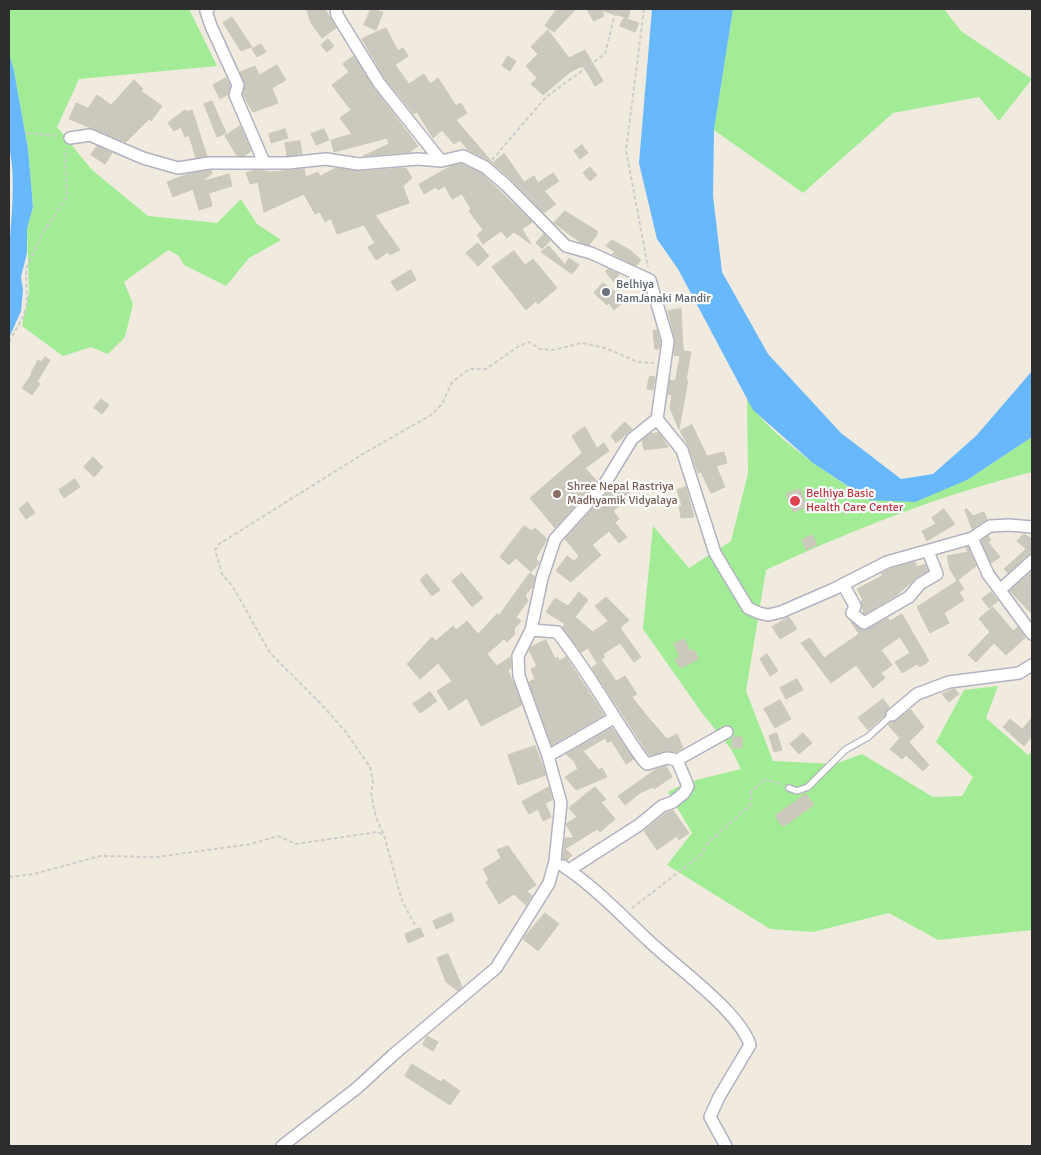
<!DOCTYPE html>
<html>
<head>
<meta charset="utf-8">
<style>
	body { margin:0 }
	#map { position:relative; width:1041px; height:1155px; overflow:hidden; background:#f0ebde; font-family:Signika,sans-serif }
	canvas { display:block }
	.frame { position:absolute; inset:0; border:10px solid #2d2d2d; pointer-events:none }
</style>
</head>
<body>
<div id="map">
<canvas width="1041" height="1155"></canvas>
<div class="frame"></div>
</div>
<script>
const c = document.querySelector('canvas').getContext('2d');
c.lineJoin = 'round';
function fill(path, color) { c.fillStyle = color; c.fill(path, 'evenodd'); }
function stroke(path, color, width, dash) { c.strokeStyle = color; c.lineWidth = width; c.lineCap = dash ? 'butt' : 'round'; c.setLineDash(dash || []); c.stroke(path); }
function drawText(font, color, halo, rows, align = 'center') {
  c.font = font + ' Signika,sans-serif'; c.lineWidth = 4.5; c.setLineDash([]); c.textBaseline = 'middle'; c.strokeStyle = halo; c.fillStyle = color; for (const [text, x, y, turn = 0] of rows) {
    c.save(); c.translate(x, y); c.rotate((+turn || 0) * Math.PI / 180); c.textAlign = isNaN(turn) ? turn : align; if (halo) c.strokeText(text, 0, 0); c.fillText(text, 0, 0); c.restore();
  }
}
const green = new Path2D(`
	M 9,9 L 189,9 L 217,66 L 79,79 L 57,127 L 92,170 L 148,216 L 217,223 L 241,199 L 257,224 L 281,240 L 249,258 L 226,286 L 184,265 L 179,256 L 168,250 L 124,282 L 133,304 L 125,337 L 108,354 L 91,347 L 63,356 L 22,326 L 29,292 L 27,229 L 33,207 L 28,149 L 14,71 L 9,53 Z
	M 733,9 L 944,9 L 961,31 L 1032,79 L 999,121 L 979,97 L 893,113 L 803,193 L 714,130 Z
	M 747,398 C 765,434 835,478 869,500 L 967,480 L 1032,437 L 1032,472 C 940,495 852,530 766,570 L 746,691 L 773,761 L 835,764 L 862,754 L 933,797 L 962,796 L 973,777 L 936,742 L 964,690 L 998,686 L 986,718 L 1028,755 L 1032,751 L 1032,930 L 938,940 L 889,913 L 813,932 L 770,929 L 667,865 L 692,833 L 668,792 L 688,782 L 741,769 L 731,749 L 702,713 L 643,629 L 653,526 L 689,568 L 731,541 L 748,474 Z`);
const water = new Path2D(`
	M 652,9 L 733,9 L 714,130 L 713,196 L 722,272 L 768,354 L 841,433 L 901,479 L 933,474 L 976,436 L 1032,371 L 1032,437 L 967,480 L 915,502 L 869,500 L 813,463 L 753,410 L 678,269 L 657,239 L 639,163 Z
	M 9,53 L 14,71 L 28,149 L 33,207 L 27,229 L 27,253 L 21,277 L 23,290 L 21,311 L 9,338 C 9,313 8,287 9,261 C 10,223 17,183 9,146 Z`);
const building = new Path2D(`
	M 307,9 L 325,9 L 336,28 L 322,38 L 311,23 Z
	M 371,9 L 383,12 L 376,30 L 364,25 Z
	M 557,9 L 576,9 L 554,32 L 545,26 Z
	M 587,9 L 601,9 L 604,16 L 594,21 Z
	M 604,9 L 630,9 L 628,18 L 603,11 Z
	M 232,17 L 252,47 L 241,51 L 223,23 Z
	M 624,18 L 639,23 L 635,32 L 620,26 Z
	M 386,28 L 398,51 L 403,48 L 408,56 L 395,65 L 409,84 L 424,74 L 430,84 L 438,78 L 456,106 L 461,103 L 467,113 L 456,120 L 493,163 L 504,153 L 524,182 L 534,176 L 538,183 L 553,173 L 559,181 L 544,191 L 556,204 L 544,213 L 511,179 L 490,161 L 468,150 L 460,140 L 454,144 L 442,130 L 433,138 L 417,112 L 414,114 L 385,79 L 362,39 Z
	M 548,30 L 569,58 L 585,50 L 603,81 L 595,86 L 584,67 L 580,67 L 570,72 L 543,95 L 531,84 L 537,78 L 526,66 L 538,54 L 531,47 Z
	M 328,39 L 334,46 L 327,52 L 321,45 Z
	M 261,44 L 266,52 L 257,57 L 252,49 Z
	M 354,56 L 373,87 L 418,146 L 410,152 L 363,156 L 389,144 L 387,138 L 334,152 L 331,140 L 352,134 L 340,118 L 351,110 L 332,85 L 349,72 L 343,64 Z
	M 508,56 L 516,61 L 510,71 L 502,66 Z
	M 277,65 L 286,80 L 272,88 L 278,103 L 253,112 L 243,95 L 245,83 L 240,72 L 255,66 L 259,75 Z
	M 226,78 L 230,86 L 228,94 L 220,99 L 213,85 Z
	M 134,80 L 143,89 L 141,91 L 162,106 L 151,121 L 149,119 L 126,142 L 69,119 L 76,103 L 88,108 L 97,95 L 111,105 Z
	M 212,101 L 226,133 L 217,137 L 204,104 Z
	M 185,110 L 186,112 L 192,110 L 207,156 L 196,158 L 189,135 L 185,137 L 181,127 L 174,131 L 168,123 Z
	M 240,126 L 251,151 L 244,156 L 237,156 L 225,136 Z
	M 285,129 L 288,138 L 271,143 L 269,134 Z
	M 324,129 L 329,140 L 316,145 L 311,134 Z
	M 300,141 L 302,154 L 287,156 L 285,143 Z
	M 582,145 L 588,153 L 580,159 L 574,151 Z
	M 97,146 L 112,153 L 105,164 L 91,155 Z
	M 462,164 L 481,173 L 532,222 L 522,229 L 531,244 L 514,232 L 507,238 L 501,231 L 483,244 L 477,235 L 483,230 L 469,211 L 471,209 L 462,194 L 452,199 L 445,186 L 438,190 L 436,187 L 424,194 L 419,184 L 451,166 Z
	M 590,167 L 597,175 L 590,181 L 583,173 Z
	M 336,168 L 359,171 L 406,168 L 412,178 L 403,186 L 409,203 L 375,215 L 400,250 L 390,255 L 388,252 L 376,260 L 368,247 L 375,243 L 364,225 L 337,234 L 331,218 L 325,222 L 320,212 L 315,214 L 304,194 L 264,212 L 258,182 L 250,184 L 246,173 L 256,170 L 272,172 L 304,169 L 306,177 L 318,172 L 320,176 Z
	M 211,170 L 212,174 L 204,179 L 204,181 L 229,174 L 232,186 L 209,193 L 212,206 L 199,210 L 193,189 L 173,197 L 167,182 L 188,174 Z
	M 565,211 L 597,231 L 597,235 L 589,245 L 580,242 L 554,223 Z
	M 544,234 L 550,241 L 542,249 L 536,243 Z
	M 612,240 L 630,250 L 641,260 L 636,266 L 612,254 L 615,252 L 606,246 Z
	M 478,243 L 489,256 L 478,266 L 466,253 Z
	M 549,246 L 565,265 L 569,258 L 579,265 L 572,274 L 541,252 Z
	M 514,251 L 525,265 L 533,259 L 557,288 L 538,304 L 536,301 L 526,310 L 492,267 Z
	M 608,269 L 619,274 L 614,282 L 606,272 Z
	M 411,270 L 416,280 L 397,291 L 391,282 Z
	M 603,283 L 626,300 L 614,310 L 609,303 L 607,305 L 594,293 Z
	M 681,309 L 683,348 L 684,351 L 691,352 L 686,380 L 688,380 L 679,429 L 670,408 L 672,395 L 668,394 L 670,380 L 674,381 L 676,378 L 680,356 L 674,355 L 675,339 L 668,311 Z
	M 657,330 L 660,342 L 659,349 L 655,349 L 653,331 Z
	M 45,357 L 50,360 L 37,382 L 40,384 L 32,395 L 22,388 L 32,374 L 31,373 L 38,360 L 41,362 Z
	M 650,376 L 655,377 L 653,390 L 647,389 Z
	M 101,399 L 109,405 L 102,414 L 94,408 Z
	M 625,422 L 632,429 L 616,443 L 611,436 Z
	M 692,425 L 707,456 L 724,452 L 727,463 L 716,466 L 725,487 L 711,493 L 701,472 L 698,473 L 689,447 L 680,431 Z
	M 585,427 L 597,448 L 604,443 L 609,451 L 585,468 L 597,481 L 555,528 L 530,498 L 582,453 L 572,436 Z
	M 659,433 L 668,447 L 644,450 L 642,440 L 650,434 Z
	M 93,457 L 103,467 L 94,477 L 84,467 Z
	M 75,479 L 80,487 L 64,498 L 59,490 Z
	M 623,485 L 632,496 L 613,511 L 619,519 L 615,523 L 627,537 L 619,543 L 609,531 L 592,545 L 601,555 L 571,582 L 556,571 L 567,556 L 574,561 L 579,556 L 565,539 L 610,489 L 613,487 L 617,491 Z
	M 686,487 L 694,517 L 681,518 L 679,506 L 682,506 L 677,490 Z
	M 800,489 L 807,507 L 793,512 L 786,494 Z
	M 28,502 L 35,513 L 26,519 L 19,509 Z
	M 944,509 L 955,524 L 927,541 L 922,531 L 936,524 L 932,518 Z
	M 967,509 L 973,516 L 984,512 L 987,519 L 972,529 L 965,510 Z
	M 524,526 L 532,531 L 535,528 L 547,539 L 536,558 L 539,563 L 531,572 L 516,558 L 509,565 L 500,557 Z
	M 1024,534 L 1032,539 L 1032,554 L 1027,555 L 1008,573 L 1004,569 L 1026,549 L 1017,541 Z
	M 812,535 L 817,545 L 806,550 L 802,540 Z
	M 988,536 L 991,540 L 988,542 L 1000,557 L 991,563 L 981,541 Z
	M 968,547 L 976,566 L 958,580 L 964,589 L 959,592 L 964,600 L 944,613 L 949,623 L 930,633 L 917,607 L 957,581 L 950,569 L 947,556 L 968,552 L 966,548 Z
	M 915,562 L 917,567 L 925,564 L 928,571 L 916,578 L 897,595 L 865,614 L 864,614 L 861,601 L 863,600 L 857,589 L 882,576 L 881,573 L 890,569 Z
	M 1032,571 L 1032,614 L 1010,591 Z
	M 462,573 L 483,598 L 472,607 L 452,581 Z
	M 530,573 L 535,577 L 533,586 L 525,595 L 528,601 L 516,617 L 521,621 L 514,629 L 515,634 L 507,642 L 504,639 L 487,654 L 497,666 L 510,657 L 511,668 L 508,670 L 522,705 L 481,726 L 467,698 L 449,710 L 437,691 L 452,681 L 438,663 L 420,679 L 407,664 L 432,637 L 436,641 L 453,626 L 456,630 L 467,621 L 478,634 L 497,614 L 499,615 Z
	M 427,574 L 440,590 L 432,596 L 420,580 Z
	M 579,592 L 588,600 L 575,617 L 593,632 L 608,621 L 595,606 L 606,597 L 629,620 L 620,628 L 641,657 L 634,662 L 620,643 L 603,654 L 605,657 L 597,663 L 588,648 L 581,652 L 562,627 L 565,624 L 546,612 L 555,598 L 568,606 Z
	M 991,592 L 998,601 L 989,608 L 982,599 Z
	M 993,607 L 1013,631 L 1018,627 L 1025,638 L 1006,655 L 994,643 L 976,662 L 968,655 L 990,632 L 979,619 Z
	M 902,614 L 929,661 L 920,667 L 917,664 L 902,673 L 895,662 L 910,653 L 900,637 L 881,650 L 892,665 L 881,673 L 885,678 L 873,688 L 856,665 L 831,683 L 801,643 L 810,638 L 824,658 L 859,634 L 851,622 L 864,630 L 888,618 L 890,621 Z
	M 789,617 L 797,629 L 780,639 L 772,627 Z
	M 684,639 L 690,651 L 694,650 L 699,659 L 680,668 L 675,659 L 680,657 L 674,644 Z
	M 546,640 L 555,659 L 558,657 L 559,661 L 566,657 L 604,715 L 552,745 L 529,682 L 535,679 L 531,669 L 537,666 L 529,650 L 531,647 Z
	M 767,654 L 778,671 L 770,676 L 760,659 Z
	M 602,661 L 616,681 L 625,676 L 637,694 L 632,697 L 646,715 L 667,739 L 677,734 L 683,748 L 676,752 L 665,751 L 649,755 L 592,668 Z
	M 797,679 L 803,690 L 786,699 L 780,688 Z
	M 955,689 L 959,694 L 949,702 L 942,694 Z
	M 430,692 L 437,701 L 420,713 L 413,704 Z
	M 883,699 L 889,707 L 885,715 L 868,730 L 858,718 Z
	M 780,700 L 791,719 L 775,728 L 764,709 Z
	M 911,710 L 924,727 L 909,742 L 929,765 L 923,771 L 906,755 L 902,759 L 890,749 L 900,738 L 888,725 Z
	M 1032,718 L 1032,736 L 1024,746 L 1003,727 L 1010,719 L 1022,729 Z
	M 612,728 L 634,759 L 626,764 L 611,740 L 608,743 L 605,738 L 583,751 L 599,770 L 602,768 L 607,777 L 576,790 L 565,777 L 578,769 L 574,761 L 566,754 Z
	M 777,733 L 782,750 L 774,752 L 769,736 Z
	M 803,733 L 812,743 L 799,754 L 790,744 Z
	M 733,737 L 742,737 L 742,748 L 732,748 Z
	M 535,746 L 546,775 L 518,785 L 508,755 Z
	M 666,766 L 672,777 L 654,789 L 653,787 L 640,793 L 625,805 L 618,796 L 655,770 Z
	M 549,787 L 552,800 L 545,803 L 551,817 L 543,821 L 538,809 L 529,814 L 522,802 Z
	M 595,787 L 606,799 L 601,802 L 615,819 L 600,832 L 597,829 L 565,849 L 572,855 L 567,860 L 563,859 L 565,838 L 574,838 L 566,824 L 577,817 L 569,808 Z
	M 806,794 L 814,805 L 783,827 L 775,816 Z
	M 673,810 L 689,833 L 679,840 L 677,836 L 657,850 L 644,831 L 666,813 Z
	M 508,846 L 536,885 L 527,891 L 532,896 L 526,905 L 514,894 L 499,904 L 486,882 L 489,880 L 483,869 L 501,858 L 497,850 Z
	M 451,913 L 454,921 L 436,929 L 433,921 Z
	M 545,913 L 559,924 L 538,951 L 523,939 Z
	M 420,928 L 424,936 L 408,943 L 405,934 Z
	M 448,954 L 462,987 L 458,991 L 446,982 L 437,958 Z
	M 427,1036 L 438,1042 L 433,1051 L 423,1045 Z
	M 412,1064 L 441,1082 L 443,1079 L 460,1091 L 450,1105 L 405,1076 Z`);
const path = new Path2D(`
	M 644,9 L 626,150 L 648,267
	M 27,133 L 59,136
	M 492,160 L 546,97 L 605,54 L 616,9
	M 9,342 L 23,317 L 27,304 L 26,269 L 42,234 L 67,197 L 65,159 L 67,148
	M 9,877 L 34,874 L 100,856 L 157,857 L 251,844 L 278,836 L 296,844 L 377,832 L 384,835
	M 632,908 L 701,855 L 707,844 L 751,804 L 751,791 L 766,779 L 782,785
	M 415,925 L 402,901 L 384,835 L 376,817 L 371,794 L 373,781 L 370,767 L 345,731 L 321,704 L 270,653 L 233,587 L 222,574 L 215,550 L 219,544 L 363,454 L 431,415 L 442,404 L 452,382 L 469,369 L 486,369 L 519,346 L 529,342 L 540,349 L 553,350 L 582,343 L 605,348 L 638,362 L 654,363`);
const service = new Path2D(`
	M 789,788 L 797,791 L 808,787 L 845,750 L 868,737 L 892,715`);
const minor = new Path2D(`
	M 208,9 L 206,11 L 211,26 L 238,85 L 235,95 L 264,162
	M 336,9 L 337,15 L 379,83 L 441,161
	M 70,138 L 90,135 L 143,158 L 178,168 L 209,163 L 288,163 L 326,159 L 358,164 L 418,159 L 441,161 L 463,156 L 485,167 L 506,185 L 566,246 L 591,253 L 650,280 L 668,341 L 657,419 L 632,439 L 604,485 L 555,539 L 542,578 L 531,630 L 518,656 L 519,676 L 548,756 L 561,803 L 555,861 L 549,883 L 496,968 L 393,1055 L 357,1088 L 282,1146
	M 657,419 L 682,450 L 715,553 L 748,608 L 759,613 L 768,615 L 781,612 L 834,589 L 887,562 L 972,538 L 990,526 L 1009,525 L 1032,527
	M 972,538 L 988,574 L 1032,634
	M 843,584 L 855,606 L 852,613 L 864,623 L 909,597 L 920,584 L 937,574 L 928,551
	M 1000,590 L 1032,561
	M 531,630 L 557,632 C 589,672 613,718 643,760 L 647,764 L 667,758 L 677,760 L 688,786 L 684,793 L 673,802 L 662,806 L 639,825 L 569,870
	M 892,715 L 917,694 L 949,682 L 1019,673 L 1032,665
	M 548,756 L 614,718
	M 677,760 L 727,732
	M 563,866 C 595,887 621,915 649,941 C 676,967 739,1011 750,1045 L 719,1097 L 710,1117 L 726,1146`);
const markers = [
	[606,292,5,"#6b7280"],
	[557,494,5,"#8d6e63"],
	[795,501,6,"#e0444e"]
];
const worshipNames = [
	["Belhiya",616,285],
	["RamJanaki Mandir",616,299]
];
const educationNames = [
	["Shree Nepal Rastriya",567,487],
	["Madhyamik Vidyalaya",567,501]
];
const healthNames = [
	["Belhiya Basic",806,494],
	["Health Care Center",806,508]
];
fill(green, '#a2ec95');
fill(water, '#67b8fc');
fill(building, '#cbc8bd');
stroke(building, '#ccc8b7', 1);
stroke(service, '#b2b2c2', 8);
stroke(minor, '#b2b2c2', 14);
stroke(path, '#cdcdcd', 2, [4, 2.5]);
stroke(service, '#fff', 5.5);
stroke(minor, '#fff', 11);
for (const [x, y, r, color] of markers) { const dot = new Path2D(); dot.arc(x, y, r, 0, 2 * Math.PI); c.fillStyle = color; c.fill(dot); stroke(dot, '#fff', 2); }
drawText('12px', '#5b616d', '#fff', worshipNames, 'left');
drawText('12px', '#785e54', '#fff', educationNames, 'left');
drawText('12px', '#be3a42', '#fff', healthNames, 'left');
</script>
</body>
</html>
